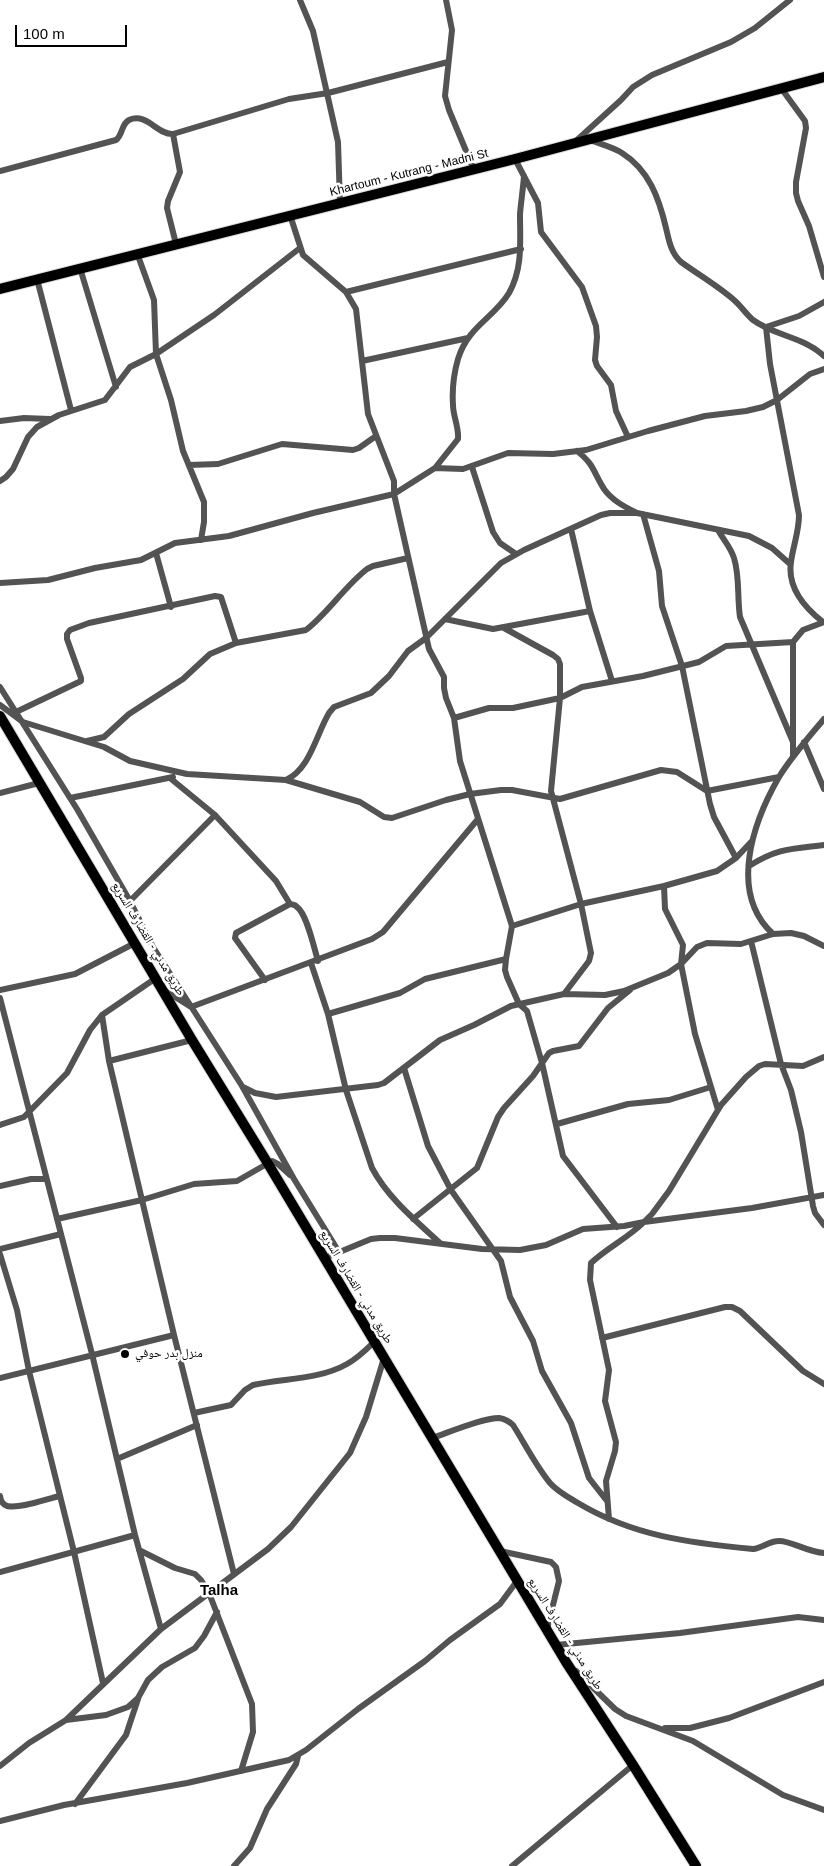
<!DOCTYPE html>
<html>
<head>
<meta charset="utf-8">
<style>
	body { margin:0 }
	#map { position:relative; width:824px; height:1866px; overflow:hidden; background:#fff; font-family:Arial,sans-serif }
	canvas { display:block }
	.scale { position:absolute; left:15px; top:25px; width:112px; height:22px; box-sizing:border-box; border:2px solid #000; border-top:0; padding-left:6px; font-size:15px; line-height:18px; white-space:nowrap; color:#000; -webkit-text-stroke:4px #fff; paint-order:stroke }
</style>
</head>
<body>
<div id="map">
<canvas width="824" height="1866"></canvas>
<div class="scale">100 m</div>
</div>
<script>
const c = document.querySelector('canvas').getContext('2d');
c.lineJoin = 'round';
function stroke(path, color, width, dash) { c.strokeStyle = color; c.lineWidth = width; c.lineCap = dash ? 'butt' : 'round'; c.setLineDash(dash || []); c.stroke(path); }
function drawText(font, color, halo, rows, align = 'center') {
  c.font = font + ' Arial,"Noto Naskh Arabic",sans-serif'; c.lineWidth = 5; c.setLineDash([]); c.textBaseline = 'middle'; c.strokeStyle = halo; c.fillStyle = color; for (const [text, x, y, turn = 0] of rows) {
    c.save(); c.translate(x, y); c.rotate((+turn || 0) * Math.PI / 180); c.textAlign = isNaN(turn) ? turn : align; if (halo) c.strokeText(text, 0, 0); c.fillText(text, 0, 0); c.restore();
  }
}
const minor = new Path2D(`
	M 300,0 L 313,31 L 338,142 L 340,203
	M 446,0 L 452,30 L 445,96 L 449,110 L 474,170
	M 781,88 L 805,121 L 806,128 L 796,182 L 796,193 L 798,201 L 809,226 L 824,277
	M 173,134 L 180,172 L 168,201 L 167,208 L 176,244
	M 577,140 L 621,100 L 633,87 L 652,75 L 731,42 L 755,28 L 790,0
	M 590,140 C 600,144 613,147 622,153 C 649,170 659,198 666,228 C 669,241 671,253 681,262 C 699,275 718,286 734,300 C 741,306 746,314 753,320 C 775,336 804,337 824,356
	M 515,159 L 538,203 L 541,232 L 582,287 L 596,326 L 597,337 L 595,360 L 597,366 L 611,385 L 616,411 L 628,437
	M 0,171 L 116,140 C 123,135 121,124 129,120 C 147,112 157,135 173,134 L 289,99 L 328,93 L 448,62
	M 290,215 L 303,255 L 346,292 L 356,309 L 368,414 L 394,481 L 394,494 L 429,649 L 444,677 L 444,688 L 446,698 L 454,718 L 460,761 L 512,926 L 506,959 L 505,970 L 507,977 L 519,1004 L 527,1011 L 542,1063 L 563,1156 L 617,1227
	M 137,253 L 154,300 L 156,354 L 171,400 L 183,451 L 204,502 L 204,522 L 201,540
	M 80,268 L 116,387
	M 37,279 L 71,410
	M 346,292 L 521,249
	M 766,327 L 770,364 L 799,515 C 799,532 793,546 791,562 C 787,588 805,608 823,622
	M 766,327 L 799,316 L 824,302
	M 362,361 L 468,338
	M 0,421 L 24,418 L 50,419
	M 577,451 C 595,465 593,472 604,489 C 612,500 623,506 635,512
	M 189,465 L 218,464 L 282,444 L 353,450 L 359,448 L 376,436
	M 472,467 L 493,532 L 500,543 L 516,554
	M 435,468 L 458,439 C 459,427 453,416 453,405 C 452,390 454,373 458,359 C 468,326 494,318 509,293 C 523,268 520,242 520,214 C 521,202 523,189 524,176
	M 0,481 L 6,477 L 13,469 L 28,437 L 37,427 L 59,415 L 105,400 L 130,367 L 156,354 L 214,315 L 300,248
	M 643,514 L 659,571 L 662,606 L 682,666 L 710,804 L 714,817 L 736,858
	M 571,529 L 590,611 L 612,681
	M 718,530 C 723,539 731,548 734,558 C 740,577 737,598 740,617 L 793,742
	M 156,553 L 171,607
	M 0,583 L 48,580 L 95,568 L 141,560 L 175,543 L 229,536 L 313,513 L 394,494 L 435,468 L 463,469 L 508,453 L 553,454 L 586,450 L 648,431 L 705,416 L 746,411 L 763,407 L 777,400 L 810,374 L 824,369
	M 445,619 L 493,629 L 590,611
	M 504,628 L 553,655 L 558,659 L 560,664 L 560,698 L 551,791 L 581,904 L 591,953 L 589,961 L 564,994
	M 0,687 L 77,809 L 130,901 L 153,947 L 242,1086 L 294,1179 L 339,1252
	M 0,705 L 23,722 L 104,747 L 130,761 L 187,774 L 286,780 L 360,802 L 384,817 L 392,818 L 446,800 L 470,794 L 501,790 L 512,790 L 560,799 L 661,770 L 677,772 L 707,791 L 779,777
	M 16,712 L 81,681 L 81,678 L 67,639 L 67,634 L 70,630 L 89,623 L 215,596 L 221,597 L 236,643
	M 454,718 L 489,708 L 513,708 L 560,698 L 582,687 L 643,676 L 699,662 L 726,646 L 793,642
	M 87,741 L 104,737 L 129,714 L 183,679 L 210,654 L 236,643 L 306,630 C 328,613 344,587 367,569 L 373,566 L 408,558
	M 804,742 L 824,789
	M 793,756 L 793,642 L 803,630 L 824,622
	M 170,778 L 215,815 L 276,881 L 290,904
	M 286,780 C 310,769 316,735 329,713 L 334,707 L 371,693 L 389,676 L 408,651 L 426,638 L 501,563 L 524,550 L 601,515 L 610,513 L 637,513 L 749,536 L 772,548 L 790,564
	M 0,793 L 39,783
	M 70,798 L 173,777
	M 749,866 C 778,848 791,849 824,845
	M 664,886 L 665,909 L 683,945 L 681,964 L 695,1034 L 718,1110
	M 130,901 L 215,815
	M 512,926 L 581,904 L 664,886 L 717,871 L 736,858 L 752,841
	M 773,934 C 728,893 753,822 779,777 C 792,756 808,738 824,719
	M 751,941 L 781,1064 L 791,1090 L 801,1132 L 813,1206 L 815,1213 L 824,1225
	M 311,963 L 328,1014 L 346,1090 L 372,1168 C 388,1198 415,1220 440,1243
	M 265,980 L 235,938 L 236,933 L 290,904 C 293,905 295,904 297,907 C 307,914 314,948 318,961
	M 0,990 L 75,974 L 135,943
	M 164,990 L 191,1007 L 372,939 L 383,932 L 478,819
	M 0,998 L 92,1354 L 135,1535 L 161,1629
	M 328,1014 L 400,993 L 425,979 L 506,959
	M 102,1015 L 109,1061 L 174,1335 L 234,1574
	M 109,1061 L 192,1040
	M 404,1068 L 428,1146 L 451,1190 L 501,1261 L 510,1297 L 533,1341 L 542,1371 L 571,1423 L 589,1478 L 607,1501
	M 243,1087 L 255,1093 L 276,1097 L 378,1085 L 384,1083 L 440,1040 L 474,1025 L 511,1006 L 564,994 L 605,995 L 624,991 L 668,973 L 681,964 L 697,947 L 707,943 L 741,944 L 773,934 L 791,933 L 804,936 L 824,946
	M 557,1124 L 628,1104 L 669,1100 L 711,1087
	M 0,1125 L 24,1117 L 67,1073 L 90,1030 L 102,1015 L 156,978
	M 0,1186 L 31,1179 L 46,1179
	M 57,1219 L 142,1200 L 194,1184 L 237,1181 L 272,1161 L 278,1164 L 290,1175
	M 413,1219 L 477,1168 L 498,1117 L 504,1108 L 533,1076 L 549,1053 L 553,1051 L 579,1046 L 608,1008 L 630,990
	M 0,1249 L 61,1234
	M 0,1254 L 17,1310 L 29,1371 L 74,1552 L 103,1683
	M 325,1258 L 371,1239 L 380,1238 L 395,1238 L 482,1249 L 520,1250 L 546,1245 L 583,1229 L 624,1226 L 644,1222 L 652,1214 L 669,1191 L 721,1105 L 746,1077 L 759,1066 L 765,1064 L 803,1066 L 824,1057
	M 602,1338 L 725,1307 L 732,1307 L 740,1311 L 803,1371 L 824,1384
	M 0,1378 L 174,1335
	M 194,1413 L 231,1405 L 245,1390 L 253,1385 C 283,1378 319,1380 347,1364 C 358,1358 366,1350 374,1342
	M 432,1438 C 450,1432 482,1418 499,1418 C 505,1419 509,1421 513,1425 C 525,1444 536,1466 550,1483 C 558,1492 568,1497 578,1503 C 633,1536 690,1543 753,1549 C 762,1548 769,1541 779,1541 C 792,1541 807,1552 824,1553
	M 117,1459 L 197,1425
	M 0,1496 C 1,1501 2,1504 7,1506 C 21,1509 46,1499 60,1496
	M 609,1519 L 606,1481 L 615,1451 L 616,1442 L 605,1401 L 609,1370 L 590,1280 L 591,1263 C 608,1247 628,1238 644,1222 L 752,1208 L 824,1195
	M 139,1550 L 175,1568 L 195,1574 L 201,1580 L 209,1593 L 252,1704 L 253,1732 L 241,1771
	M 500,1551 L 551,1562 L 556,1567 L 559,1581 L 547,1629
	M 0,1572 L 135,1535
	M 556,1645 L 680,1633 L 798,1617 L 824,1620
	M 576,1671 L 615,1709 L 626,1716 L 693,1741 L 783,1795 L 824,1810
	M 66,1720 L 106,1715 L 128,1707 L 138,1698 L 148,1680 L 162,1667 L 195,1648 L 204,1636 L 217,1612
	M 665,1728 L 690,1728 L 729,1718 L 824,1682
	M 0,1766 L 29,1743 L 66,1720 L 161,1629 L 268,1549 L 291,1527 L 350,1453 L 366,1417 L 384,1358
	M 75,1804 L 126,1735 L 138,1699
	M 0,1821 L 64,1805 L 187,1783 L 289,1760 L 306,1750 L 358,1709 L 425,1661 L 450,1640 L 500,1604 L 517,1581
	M 234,1866 L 250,1848 L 267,1809 L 296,1764 L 298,1756
	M 512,1866 L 633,1765`);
const trunk = new Path2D(`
	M 0,289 L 515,159 L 824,77
	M 0,716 L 192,1040 L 267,1162 L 566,1662 L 633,1765 L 696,1866`);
const markers = [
	[125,1354,5,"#000"]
];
const streetNames = [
	["Khartoum - Kutrang - Madni St",409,173,-14],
	["طريق مدني - القضارف السريع",148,939,59],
	["طريق مدني - القضارف السريع",356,1287,59],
	["طريق مدني - القضارف السريع",565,1634,58]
];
const poiNames = [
	["منزل بدر حوفي",135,1354]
];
const quarterNames = [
	["Talha",219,1591]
];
stroke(trunk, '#dbdbdb', 12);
stroke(minor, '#535353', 6);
stroke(trunk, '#000', 10);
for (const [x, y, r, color] of markers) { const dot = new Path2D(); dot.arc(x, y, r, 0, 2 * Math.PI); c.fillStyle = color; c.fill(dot); stroke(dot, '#fff', 2); }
drawText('12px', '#000', '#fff', streetNames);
drawText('12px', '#000', '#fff', poiNames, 'left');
drawText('bold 15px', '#000', '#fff', quarterNames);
</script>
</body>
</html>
